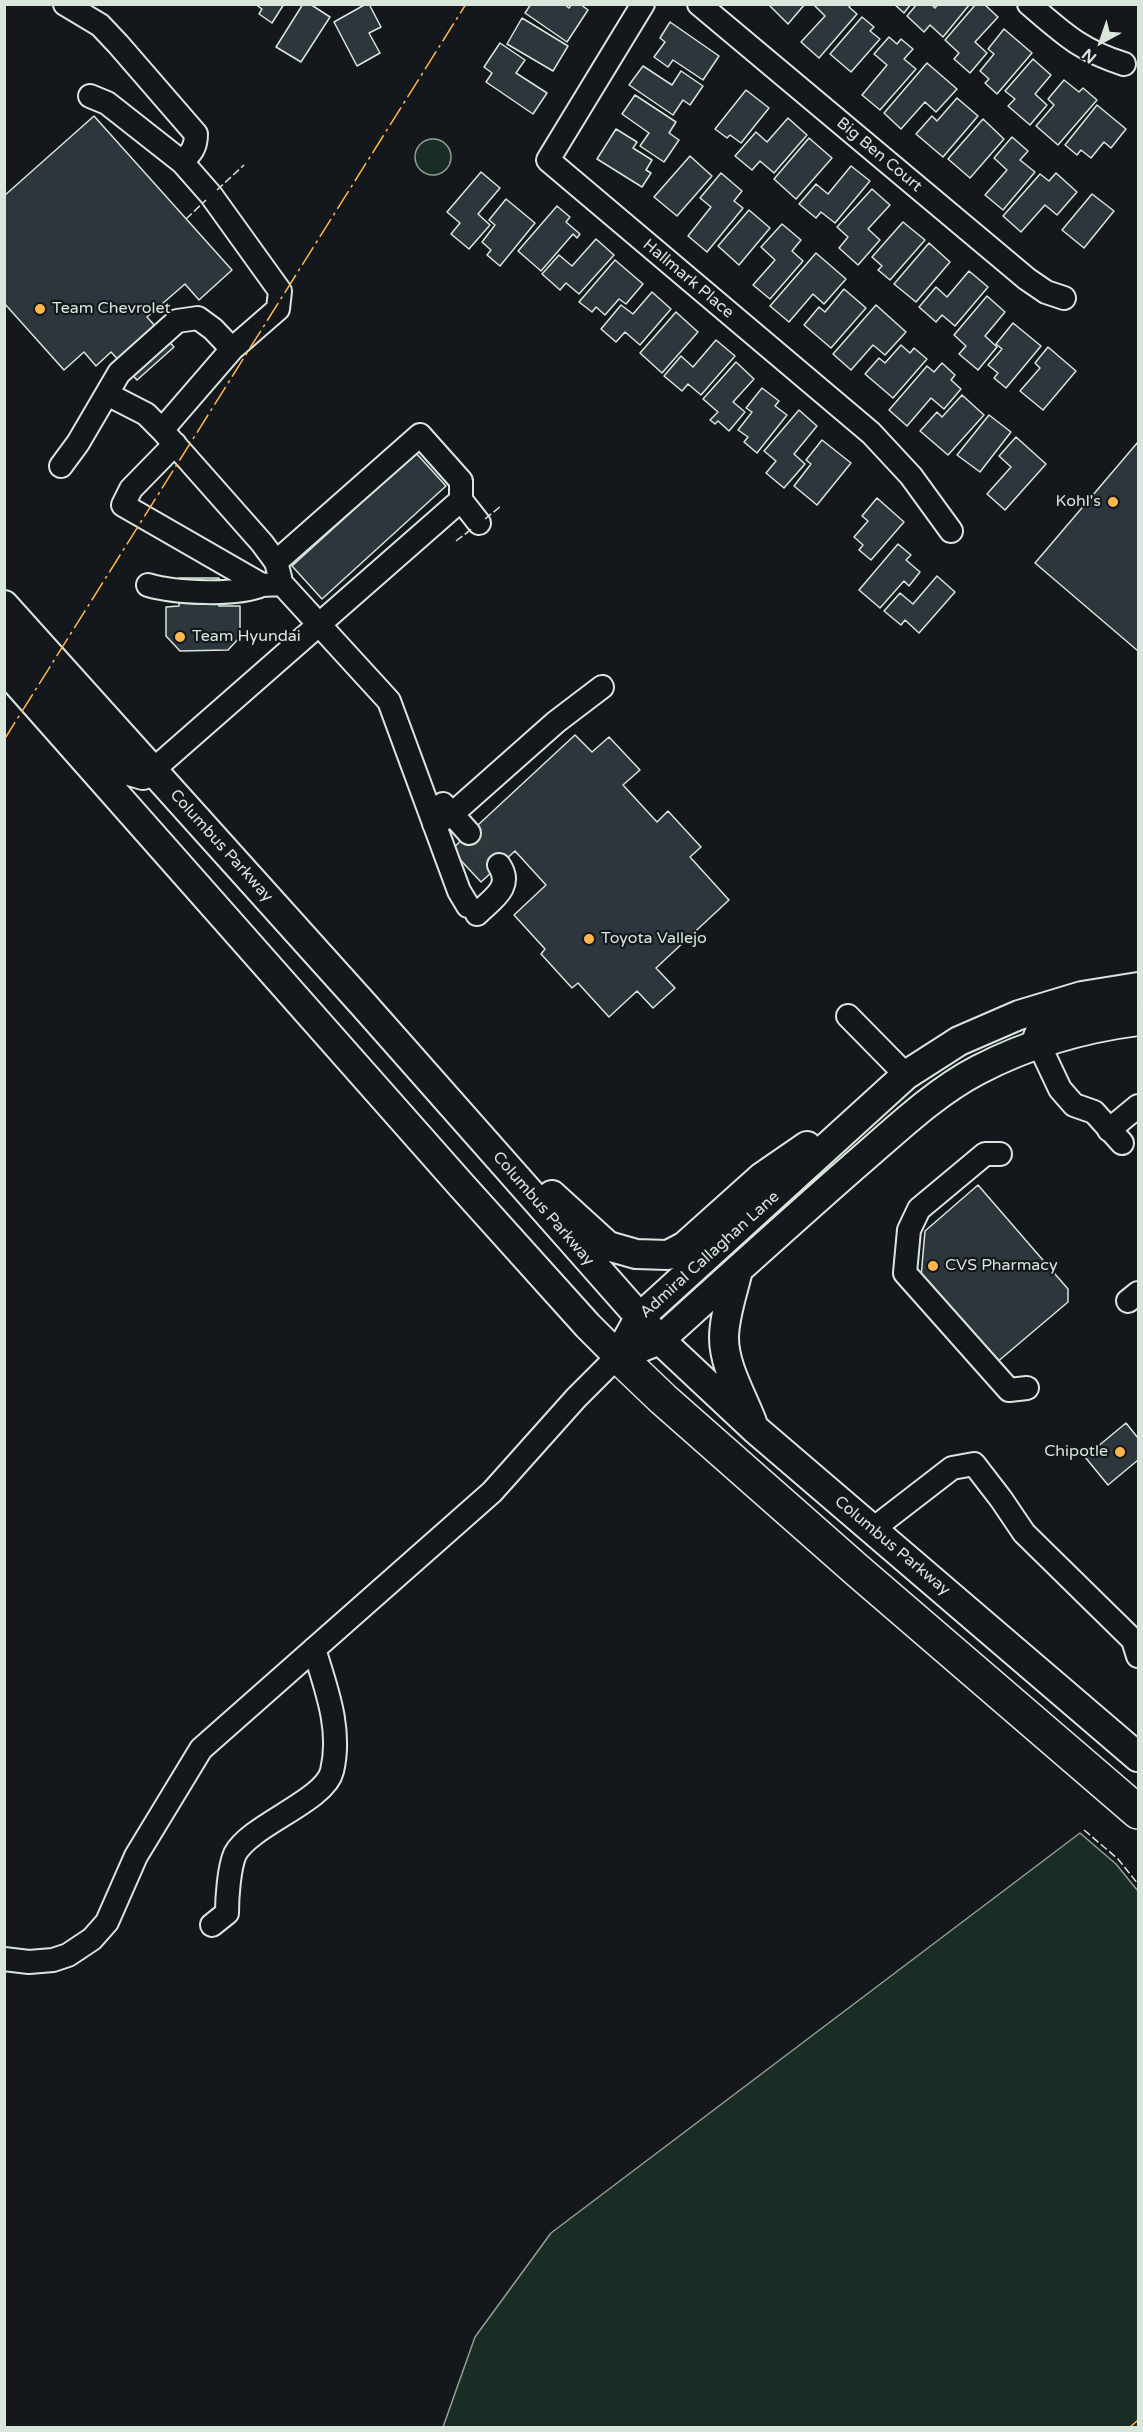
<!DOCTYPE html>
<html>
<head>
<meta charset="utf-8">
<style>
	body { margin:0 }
	#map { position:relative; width:1143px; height:2432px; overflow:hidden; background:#14181c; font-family:"Varela Round",sans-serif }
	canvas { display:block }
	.frame { position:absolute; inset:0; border:6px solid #d8e6dc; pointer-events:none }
	.north { position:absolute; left:1071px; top:12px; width:60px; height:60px; -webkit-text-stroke:4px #14181c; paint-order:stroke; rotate:220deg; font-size:16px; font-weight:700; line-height:24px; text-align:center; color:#d8e6dc }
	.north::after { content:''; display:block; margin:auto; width:21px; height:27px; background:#d8e6dc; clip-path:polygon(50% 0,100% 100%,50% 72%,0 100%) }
</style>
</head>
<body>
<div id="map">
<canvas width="1143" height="2432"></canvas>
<div class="frame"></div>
<div class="north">N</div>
</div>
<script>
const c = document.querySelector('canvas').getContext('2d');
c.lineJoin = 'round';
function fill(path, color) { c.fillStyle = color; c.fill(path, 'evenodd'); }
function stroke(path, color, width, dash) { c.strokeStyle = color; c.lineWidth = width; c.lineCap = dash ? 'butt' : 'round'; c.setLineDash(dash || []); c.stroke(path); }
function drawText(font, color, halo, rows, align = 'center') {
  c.font = font + ' "Varela Round",sans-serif'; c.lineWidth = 4.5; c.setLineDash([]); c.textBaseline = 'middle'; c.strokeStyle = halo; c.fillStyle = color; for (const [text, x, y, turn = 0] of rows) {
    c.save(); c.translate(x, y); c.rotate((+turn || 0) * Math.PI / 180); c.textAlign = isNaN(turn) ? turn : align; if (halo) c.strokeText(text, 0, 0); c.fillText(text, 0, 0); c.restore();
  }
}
const green = new Path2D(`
	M415 157a18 18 0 1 1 36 0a18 18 0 1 1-36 0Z
	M 1080,1833 L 1116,1864 L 1138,1891 L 1138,2427 L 443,2427 L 475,2337 L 551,2233 Z`);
const building = new Path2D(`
	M 255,4 L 284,4 L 272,23 L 259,14 L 262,9 Z
	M 303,4 L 310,4 L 330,17 L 301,62 L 276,47 Z
	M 366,4 L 369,4 L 381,27 L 369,33 L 380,53 L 357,66 L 334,22 Z
	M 531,4 L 564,4 L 569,8 L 572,4 L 580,4 L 588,10 L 567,42 L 525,13 Z
	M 768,4 L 805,4 L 788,24 Z
	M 851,4 L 849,7 L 857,14 L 819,58 L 801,42 L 825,16 L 813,4 Z
	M 894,4 L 911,4 L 904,13 Z
	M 917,4 L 931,4 L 935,8 L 938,4 L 970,4 L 943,37 L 930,25 L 924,32 L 907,16 Z
	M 976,4 L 984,4 L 998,17 L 975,42 L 987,53 L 970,73 L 954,59 L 959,53 L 945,40 Z
	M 862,17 L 874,27 L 870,31 L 880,39 L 851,72 L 830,54 Z
	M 522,18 L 568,46 L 553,71 L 507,44 Z
	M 670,22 L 719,56 L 703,80 L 673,60 L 668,67 L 654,57 L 665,42 L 660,38 Z
	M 1004,29 L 1032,53 L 997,94 L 985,83 L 989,79 L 980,71 L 994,54 L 988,49 Z
	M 889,37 L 897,44 L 901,39 L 913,49 L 904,59 L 916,69 L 880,110 L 862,95 L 887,65 L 874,54 Z
	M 500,43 L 525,60 L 516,73 L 547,93 L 533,114 L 486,82 L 492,73 L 484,67 Z
	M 1033,59 L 1051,75 L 1035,94 L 1047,105 L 1030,125 L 1008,106 L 1015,99 L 1005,91 Z
	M 927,63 L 957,89 L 936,112 L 925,102 L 901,129 L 884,113 Z
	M 643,66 L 672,85 L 681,71 L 703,86 L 690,105 L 683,100 L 673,115 L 629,85 Z
	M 1064,80 L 1079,92 L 1083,88 L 1097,100 L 1058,145 L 1036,126 L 1054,105 L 1048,99 Z
	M 746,90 L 769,108 L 741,143 L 730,135 L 727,138 L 715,129 Z
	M 635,95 L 676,122 L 669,133 L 679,140 L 664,162 L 640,146 L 649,133 L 622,114 Z
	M 957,98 L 978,116 L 943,157 L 916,134 L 932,116 L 937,121 Z
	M 1097,105 L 1126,129 L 1111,148 L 1104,142 L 1091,158 L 1081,150 L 1077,155 L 1065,145 Z
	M 94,116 L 232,270 L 199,300 L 185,284 L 147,317 L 174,347 L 137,380 L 111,352 L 96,366 L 84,352 L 64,370 L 4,303 L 4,196 Z
	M 788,118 L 807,135 L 774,173 L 760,161 L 752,170 L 735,156 L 756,132 L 767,142 Z
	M 983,119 L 1004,139 L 970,178 L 948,159 Z
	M 616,129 L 637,142 L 633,148 L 652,160 L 646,170 L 651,173 L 642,187 L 597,159 Z
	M 1012,137 L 1028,151 L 1020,160 L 1035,172 L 1003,210 L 985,195 L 1007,170 L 994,158 Z
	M 809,138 L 832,158 L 796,199 L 774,179 Z
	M 690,156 L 712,176 L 677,216 L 654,197 Z
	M 851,166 L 870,181 L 835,223 L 821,212 L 816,218 L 799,204 L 816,184 L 828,194 Z
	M 481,172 L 500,188 L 478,214 L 490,225 L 469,249 L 451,234 L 460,223 L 447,212 Z
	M 721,173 L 742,191 L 734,201 L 743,208 L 707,252 L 688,236 L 711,207 L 700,198 Z
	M 1056,173 L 1077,192 L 1057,215 L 1045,205 L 1021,232 L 1003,216 L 1040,174 L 1049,181 Z
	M 872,189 L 890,205 L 868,229 L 880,240 L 858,265 L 839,248 L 848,237 L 837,227 Z
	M 1092,194 L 1114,211 L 1084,248 L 1062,230 Z
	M 506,199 L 535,223 L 500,266 L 487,255 L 491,250 L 482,242 L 495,225 L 489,220 Z
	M 557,206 L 570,217 L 566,222 L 580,234 L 577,238 L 573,234 L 541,271 L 518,251 Z
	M 749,210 L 770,228 L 739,265 L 718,246 Z
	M 903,222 L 925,240 L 890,280 L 878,270 L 882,266 L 872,257 Z
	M 782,224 L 801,240 L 792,251 L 803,261 L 770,299 L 753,285 L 775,260 L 761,247 Z
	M 596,239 L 614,255 L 579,294 L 566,283 L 560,290 L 542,274 L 559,255 L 572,266 Z
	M 929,243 L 950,262 L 916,302 L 894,284 Z
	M 816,253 L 846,279 L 824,304 L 813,294 L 789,322 L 770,306 Z
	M 615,260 L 643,284 L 626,304 L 619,299 L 605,315 L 596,307 L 592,312 L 579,302 Z
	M 969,271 L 988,287 L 955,326 L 942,315 L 936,322 L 919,307 L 936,287 L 947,297 Z
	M 844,289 L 866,308 L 831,348 L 804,325 L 819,307 L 825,312 Z
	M 652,292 L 671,309 L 640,345 L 625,332 L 616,342 L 601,329 L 621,305 L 633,314 Z
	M 987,296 L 1005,312 L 985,336 L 997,347 L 978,370 L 959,354 L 966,346 L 954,335 Z
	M 876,305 L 906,332 L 885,355 L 873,345 L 851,370 L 833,354 Z
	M 676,312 L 698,332 L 662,373 L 640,353 Z
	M 1013,323 L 1041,346 L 1006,388 L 994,378 L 998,373 L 988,365 L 1002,349 L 996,344 Z
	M 716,340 L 735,356 L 701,395 L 688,384 L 682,391 L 664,376 L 681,356 L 693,367 Z
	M 901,345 L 910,353 L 914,348 L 927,359 L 893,398 L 865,374 L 879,358 L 885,363 Z
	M 1048,347 L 1076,371 L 1043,410 L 1020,391 L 1040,368 L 1035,363 Z
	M 736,362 L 754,379 L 733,402 L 745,412 L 729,431 L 718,421 L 715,424 L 710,420 L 718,412 L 703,399 Z
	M 942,363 L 955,375 L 951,380 L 961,389 L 944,409 L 931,398 L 907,426 L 889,410 L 927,366 L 934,372 Z
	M 762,388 L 779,401 L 775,406 L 787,415 L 757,453 L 744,442 L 748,437 L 738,430 L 752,412 L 746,408 Z
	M 962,395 L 984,415 L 948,455 L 920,431 L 937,412 L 942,417 Z
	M 799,410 L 817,426 L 794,454 L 805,464 L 784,488 L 766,473 L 776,461 L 764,451 Z
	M 989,415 L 1011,432 L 980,472 L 957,455 Z
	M 1016,437 L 1046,464 L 1005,510 L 987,494 L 1011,467 L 999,456 Z
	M 822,440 L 851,463 L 817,505 L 794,486 L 811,464 L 806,460 Z
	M 1138,442 L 1138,651 L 1035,563 Z
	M 416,453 L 446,486 L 322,599 L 292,566 Z
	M 877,498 L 904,522 L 871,560 L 859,550 L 863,545 L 854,537 L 868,521 L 862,516 Z
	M 898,544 L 911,555 L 906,560 L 920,572 L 909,586 L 904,581 L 880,608 L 859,590 Z
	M 937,576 L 955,592 L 919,633 L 905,620 L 901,625 L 884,611 L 900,593 L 913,604 Z
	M 179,578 L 219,578 L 219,606 L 240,606 L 240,637 L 228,650 L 180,651 L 166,636 L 166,607 L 179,606 Z
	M 575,735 L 592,752 L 609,737 L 640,770 L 623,785 L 657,822 L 668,811 L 701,847 L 690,857 L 729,900 L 656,968 L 675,988 L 653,1008 L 637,991 L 609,1017 L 578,983 L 572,988 L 541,954 L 545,949 L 514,915 L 546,885 L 515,851 L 481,882 L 451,850 Z
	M 978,1185 L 1068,1289 L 1068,1302 L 996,1363 L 921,1277 L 925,1231 Z
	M 1126,1423 L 1138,1438 L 1138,1460 L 1108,1485 L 1085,1457 Z`);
const minorTunnel = new Path2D(`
	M 469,833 L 499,865`);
const minor = new Path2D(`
	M 65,4 L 100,25 L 118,44 L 196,134 C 196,148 191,153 182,162
	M 643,4 L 548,160 L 871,433 L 911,476 L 951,531
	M 699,4 L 1027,279 L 1046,292 L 1064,298
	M 1029,4 C 1064,34 1080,50 1124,64
	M 90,96 L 107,103 L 182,162 L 211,195 L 280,291 L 278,309 L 232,349 L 162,430
	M 107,394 L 146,414 L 162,430 L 262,543 L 276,562 L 280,577
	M 175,444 L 131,489 L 123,505 L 262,585 L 282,584 L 389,701 L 459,891 L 468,906
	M 61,466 L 78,443 L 119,373 L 177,321 L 198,318 L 213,329 L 232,349
	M 276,562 L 420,435 L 461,481 L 461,500 L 479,523
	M 148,585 C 175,593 237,596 262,585
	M 153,770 L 461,500
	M 443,804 L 469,833
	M 434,824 L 451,815 L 556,722 L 602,687
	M 477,914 C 492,899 514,887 499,865
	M 848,1016 L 906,1075
	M 1109,1130 L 1138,1106
	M 1122,1143 L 1094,1112 L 1074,1105 L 1060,1089 L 1035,1036 L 1038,1029 L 1043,1024 L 1105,1008 L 1138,1003
	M 1000,1154 L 985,1154 L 919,1209 L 909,1230 L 905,1273 L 1009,1390 L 1027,1388
	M 1128,1301 L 1138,1293
	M 873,1529 L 952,1468 L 974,1464 L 1001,1499 L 1024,1533 L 1133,1640 L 1138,1656
	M 212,1925 L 227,1913 C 227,1898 229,1868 235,1854 C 250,1825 325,1801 332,1771 C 342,1729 326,1688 314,1649
	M 4,1959 L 29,1962 L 53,1960 L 68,1955 L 92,1939 L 107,1922 L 136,1856 L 201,1749 L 492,1492 L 576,1398 L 618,1356`);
const major = new Path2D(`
	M 4,605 L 363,1004 L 660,1340 L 755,1429 L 1138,1757
	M 4,640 L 126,770 L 143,775 L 153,770
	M 4,668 L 462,1186 L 588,1326 L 618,1356
	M 552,1195 L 608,1246 L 636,1254 L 668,1255 L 685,1246 L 762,1177 L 807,1146
	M 738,1270 C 733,1292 724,1316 724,1338 C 724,1366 742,1396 752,1422
	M 642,1347 L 660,1340 C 724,1282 788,1224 853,1167 C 893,1133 932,1094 978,1070 C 1028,1044 1083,1028 1138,1021
	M 618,1356 L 639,1318 L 906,1075 L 959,1041 L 1019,1015 L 1082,996 L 1138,987`);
const highway = new Path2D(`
	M 618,1356 L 663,1399 L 858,1571 L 1138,1812`);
const fence = new Path2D(`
	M 217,190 L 244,165
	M 186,219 L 206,200
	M 485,519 L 501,506
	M 456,541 L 473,528
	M 1084,1830 L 1118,1859 L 1138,1884`);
const power = new Path2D(`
	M 4,740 L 466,4
	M 1129,2428 L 1138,2420`);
const markers = [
	[40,309,6,"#ffb74d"],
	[1113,502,6,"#ffb74d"],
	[180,637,6,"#ffb74d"],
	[589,939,6,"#ffb74d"],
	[933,1266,6,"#ffb74d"],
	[1120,1452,6,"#ffb74d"]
];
const streetNames = [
	["Big Ben Court",879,155,40],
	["Hallmark Place",688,279,40],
	["Columbus Parkway",221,846,48],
	["Columbus Parkway",543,1209,49],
	["Admiral Callaghan Lane",710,1255,-42],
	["Columbus Parkway",892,1546,40]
];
const poiNames = [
	["Team Chevrolet",52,309],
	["Kohl's",1101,502,"right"],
	["Team Hyundai",192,637],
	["Toyota Vallejo",601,939],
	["CVS Pharmacy",945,1266],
	["Chipotle",1108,1452,"right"]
];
fill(green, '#1a2d24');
stroke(green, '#939e99', 1.5);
fill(building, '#2c363c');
stroke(building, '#d8e6dc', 1.5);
stroke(minorTunnel, '#313739', 22, [22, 11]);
stroke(minor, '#d8e6dc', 26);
stroke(major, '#d8e6dc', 32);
stroke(highway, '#d8e6dc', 36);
stroke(minor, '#14181c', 22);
stroke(major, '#14181c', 28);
stroke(highway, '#14181c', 33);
stroke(fence, '#d8e6dc', 1.5, [8, 3]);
stroke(power, '#ffb74d', 1.5, [21, 4.5, 3, 4.5]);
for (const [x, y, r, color] of markers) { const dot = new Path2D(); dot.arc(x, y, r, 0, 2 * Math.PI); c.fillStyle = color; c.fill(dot); stroke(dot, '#14181c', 2); }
drawText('16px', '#d8e6dc', '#14181c', streetNames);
drawText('16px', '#d8e6dc', '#14181c', poiNames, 'left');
</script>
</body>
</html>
